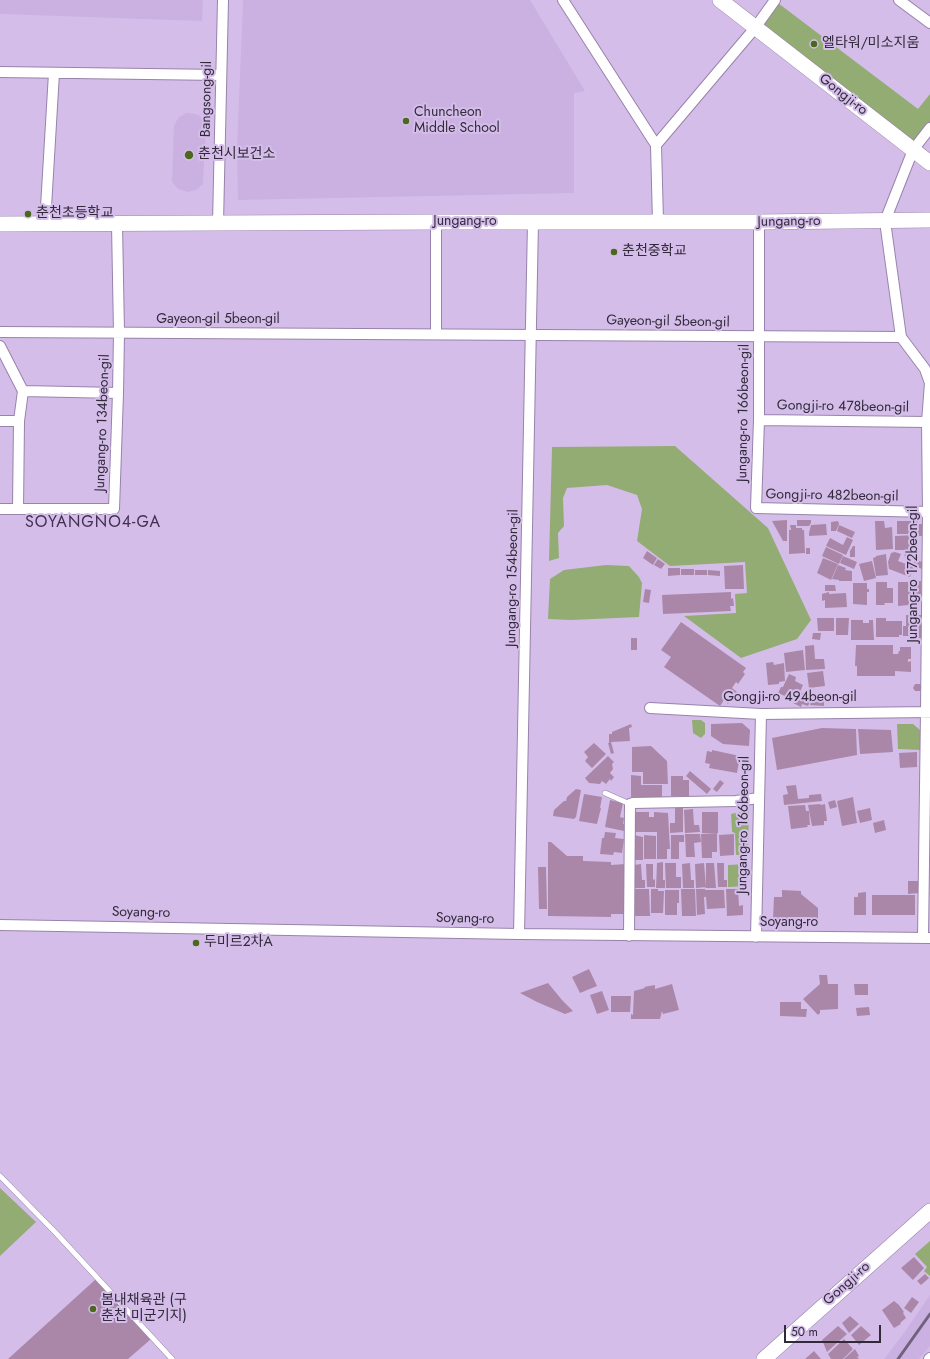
<!DOCTYPE html>
<html>
<head>
<meta charset="utf-8">
<style>
	body { margin:0 }
	#map { position:relative; width:930px; height:1359px; overflow:hidden; background:#d4bee9; font-family:Jost,sans-serif }
	canvas { display:block }
	.scale { position:absolute; left:784px; top:1325px; width:97px; height:18px; box-sizing:border-box; border:2px solid #32293a; border-top:0; padding-left:5px; font-size:12px; line-height:14px; white-space:nowrap; color:#32293a; -webkit-text-stroke:3px #d4bee9; paint-order:stroke }
</style>
</head>
<body>
<div id="map">
<canvas width="930" height="1359"></canvas>
<div class="scale">50 m</div>
</div>
<script>
const c = document.querySelector('canvas').getContext('2d');
c.lineJoin = 'round';
function fill(path, color) { c.fillStyle = color; c.fill(path, 'evenodd'); }
function stroke(path, color, width, dash) { c.strokeStyle = color; c.lineWidth = width; c.lineCap = dash ? 'butt' : 'round'; c.setLineDash(dash || []); c.stroke(path); }
function drawText(font, color, halo, rows, align = 'center') {
  c.font = font + ' Jost,"Noto Sans KR",sans-serif'; c.lineWidth = 4; c.setLineDash([]); c.textBaseline = 'middle'; c.strokeStyle = halo; c.fillStyle = color; for (const [text, x, y, turn = 0] of rows) {
    c.save(); c.translate(x, y); c.rotate((+turn || 0) * Math.PI / 180); c.textAlign = isNaN(turn) ? turn : align; if (halo) c.strokeText(text, 0, 0); c.fillText(text, 0, 0); c.restore();
  }
}
const built = new Path2D(`
	M 0,0 L 203,0 L 202,21 L 0,14 Z
	M 243,0 L 530,0 L 585,91 L 574,93 L 574,193 L 238,200 L 237,149 Z
	M 186,113 L 190,113 L 199,115 L 202,119 L 206,127 L 203,184 L 196,190 L 188,192 L 178,189 L 172,182 L 174,126 L 178,118 Z
	M 930,1295 L 930,1346 L 919,1359 L 884,1359 L 904,1333 Z`);
const green = new Path2D(`
	M 778,3 L 918,109 L 930,94 L 930,125 L 914,146 L 759,28 Z
	M 675,446 L 768,528 L 811,620 L 797,639 L 741,658 L 684,616 L 736,613 L 735,594 L 747,593 L 745,562 L 670,566 L 637,541 L 642,509 L 637,495 L 607,485 L 567,488 L 563,498 L 564,526 L 558,533 L 559,558 L 549,561 L 552,447 Z
	M 606,565 L 629,566 L 639,577 L 642,583 L 639,617 L 571,620 L 548,619 L 550,579 L 564,570 Z
	M 692,720 L 701,720 L 705,723 L 705,734 L 701,738 L 693,733 Z
	M 897,724 L 913,724 L 920,730 L 921,750 L 898,749 Z
	M 749,810 L 748,854 L 736,855 L 735,833 L 732,832 L 731,814 Z
	M 748,864 L 748,886 L 728,887 L 728,865 Z
	M 0,1188 L 36,1222 L 0,1256 Z
	M 930,1241 L 930,1276 L 924,1271 L 927,1267 L 915,1254 Z`);
const building = new Path2D(`
	M 787,520 L 787,541 L 783,541 L 772,521 Z
	M 797,520 L 811,520 L 811,523 L 809,526 L 797,526 Z
	M 838,521 L 839,524 L 836,531 L 831,531 L 831,522 Z
	M 875,521 L 884,521 L 885,528 L 892,527 L 893,549 L 876,550 Z
	M 897,521 L 918,521 L 918,524 L 923,524 L 923,536 L 919,536 L 919,534 L 897,534 Z
	M 826,524 L 827,535 L 809,536 L 809,533 L 811,525 Z
	M 790,525 L 796,525 L 796,528 L 802,528 L 802,530 L 804,530 L 805,553 L 789,554 L 789,530 L 791,530 Z
	M 839,525 L 855,532 L 852,538 L 837,531 Z
	M 917,535 L 918,557 L 905,558 L 904,550 L 895,550 L 895,536 Z
	M 847,537 L 853,540 L 846,555 L 826,546 L 830,538 L 843,545 Z
	M 853,546 L 855,546 L 855,557 L 850,557 L 850,551 Z
	M 826,547 L 843,555 L 839,564 L 822,556 Z
	M 806,548 L 810,548 L 810,554 L 806,554 Z
	M 647,551 L 657,558 L 653,565 L 643,558 Z
	M 895,552 L 901,554 L 898,561 L 914,567 L 910,577 L 889,569 L 888,562 L 891,553 Z
	M 886,554 L 888,575 L 876,576 L 873,558 L 876,557 L 876,556 Z
	M 843,556 L 857,562 L 854,569 L 840,563 Z
	M 823,558 L 838,564 L 831,580 L 817,573 Z
	M 658,559 L 665,564 L 661,569 L 654,565 Z
	M 915,560 L 923,562 L 922,569 L 912,565 Z
	M 872,561 L 876,578 L 864,581 L 859,564 Z
	M 743,565 L 744,589 L 725,589 L 724,566 Z
	M 838,565 L 846,568 L 845,570 L 852,571 L 852,581 L 839,581 L 839,580 L 832,579 Z
	M 668,568 L 680,568 L 680,575 L 668,576 Z
	M 681,569 L 694,569 L 694,575 L 681,575 Z
	M 695,570 L 707,570 L 707,575 L 695,575 Z
	M 708,570 L 720,571 L 720,576 L 708,575 Z
	M 921,581 L 921,594 L 912,594 L 912,582 Z
	M 876,582 L 887,582 L 887,588 L 893,588 L 893,603 L 884,603 L 885,605 L 876,605 Z
	M 898,582 L 910,582 L 911,600 L 909,600 L 909,605 L 898,606 Z
	M 853,583 L 867,583 L 867,589 L 869,589 L 869,592 L 867,592 L 867,605 L 853,604 Z
	M 825,585 L 835,585 L 836,591 L 825,591 Z
	M 645,589 L 651,590 L 649,603 L 643,602 Z
	M 731,592 L 731,599 L 733,598 L 734,606 L 730,606 L 731,611 L 663,614 L 662,595 Z
	M 829,592 L 829,594 L 846,593 L 847,607 L 825,608 L 825,600 L 822,601 L 822,594 Z
	M 906,615 L 923,615 L 923,638 L 914,638 L 915,636 L 903,636 L 903,626 L 906,626 Z
	M 817,618 L 834,618 L 834,631 L 818,631 Z
	M 836,618 L 849,618 L 848,635 L 836,635 Z
	M 876,618 L 886,618 L 886,621 L 902,621 L 902,635 L 899,635 L 899,637 L 876,637 Z
	M 851,620 L 863,620 L 863,623 L 869,623 L 869,620 L 873,620 L 874,640 L 851,640 Z
	M 681,622 L 746,668 L 743,672 L 745,674 L 738,684 L 736,682 L 732,688 L 737,692 L 728,704 L 724,700 L 720,706 L 664,667 L 671,657 L 661,650 Z
	M 813,633 L 821,633 L 820,640 L 812,639 Z
	M 631,638 L 637,638 L 637,650 L 631,650 Z
	M 814,645 L 815,659 L 824,659 L 825,669 L 806,670 L 805,646 Z
	M 856,645 L 893,645 L 893,654 L 898,654 L 899,651 L 900,651 L 900,647 L 911,647 L 911,659 L 908,659 L 908,662 L 911,661 L 911,672 L 895,671 L 895,676 L 857,676 L 857,666 L 855,666 Z
	M 803,650 L 805,670 L 786,672 L 784,653 Z
	M 773,662 L 774,665 L 784,663 L 785,681 L 779,682 L 779,684 L 768,685 L 766,663 Z
	M 823,671 L 825,686 L 809,688 L 807,673 Z
	M 789,674 L 796,677 L 795,681 L 803,685 L 800,692 L 812,697 L 808,706 L 802,704 L 801,707 L 793,703 L 794,700 L 778,693 L 781,687 L 783,687 Z
	M 915,684 L 920,684 L 922,688 L 920,691 L 915,691 L 913,688 Z
	M 813,697 L 824,698 L 824,706 L 810,705 Z
	M 742,723 L 750,730 L 749,746 L 723,744 L 711,736 L 711,724 Z
	M 631,724 L 632,727 L 629,728 L 630,741 L 611,742 L 614,753 L 611,754 L 608,743 L 609,743 L 609,734 L 612,734 L 612,732 Z
	M 822,728 L 856,729 L 857,755 L 777,770 L 772,738 Z
	M 858,729 L 891,730 L 893,752 L 860,754 Z
	M 594,743 L 606,754 L 592,768 L 585,761 L 588,757 L 584,752 Z
	M 651,746 L 667,761 L 668,784 L 643,784 L 643,772 L 632,772 L 632,747 Z
	M 712,750 L 740,756 L 737,773 L 709,768 L 710,764 L 705,763 L 707,751 L 712,752 Z
	M 917,752 L 917,767 L 900,768 L 899,753 Z
	M 608,756 L 614,762 L 612,764 L 613,769 L 610,773 L 614,777 L 611,781 L 610,779 L 606,784 L 602,781 L 600,784 L 589,783 L 585,778 Z
	M 690,771 L 711,789 L 707,794 L 686,776 Z
	M 631,775 L 641,776 L 641,785 L 662,785 L 662,797 L 631,797 Z
	M 671,776 L 683,776 L 683,780 L 689,780 L 689,796 L 671,796 Z
	M 720,780 L 724,783 L 717,792 L 713,789 Z
	M 796,785 L 798,799 L 809,798 L 809,795 L 821,794 L 822,801 L 784,805 L 783,795 L 788,794 L 786,786 Z
	M 576,789 L 581,790 L 576,817 L 574,819 L 553,816 L 554,810 L 564,801 L 566,801 L 567,797 Z
	M 584,794 L 602,797 L 600,808 L 601,808 L 597,824 L 579,821 Z
	M 853,797 L 857,823 L 842,826 L 837,801 Z
	M 610,800 L 623,803 L 620,817 L 624,818 L 623,824 L 625,824 L 624,831 L 605,827 Z
	M 835,800 L 837,807 L 830,809 L 828,802 Z
	M 820,804 L 821,805 L 825,804 L 827,821 L 824,821 L 824,825 L 812,826 L 808,805 Z
	M 805,805 L 806,811 L 809,811 L 810,825 L 807,825 L 808,827 L 791,829 L 788,806 Z
	M 683,807 L 683,832 L 670,833 L 670,823 L 675,823 L 675,808 Z
	M 870,808 L 872,820 L 860,823 L 857,811 Z
	M 693,809 L 694,825 L 699,825 L 700,832 L 685,833 L 684,810 Z
	M 634,812 L 649,812 L 649,817 L 654,817 L 654,812 L 668,813 L 670,849 L 667,849 L 667,859 L 657,859 L 657,832 L 634,832 Z
	M 702,812 L 718,812 L 718,833 L 702,833 Z
	M 884,820 L 886,830 L 875,833 L 873,823 Z
	M 605,832 L 616,833 L 615,838 L 624,839 L 622,853 L 614,852 L 613,855 L 600,854 L 602,838 L 604,838 Z
	M 717,833 L 717,852 L 712,852 L 712,858 L 702,858 L 701,834 Z
	M 685,834 L 700,834 L 701,842 L 694,843 L 695,857 L 686,857 Z
	M 734,834 L 734,855 L 720,856 L 719,835 Z
	M 634,835 L 643,837 L 643,860 L 633,860 Z
	M 644,835 L 656,836 L 656,859 L 644,859 Z
	M 671,835 L 684,835 L 684,842 L 679,842 L 679,859 L 671,859 Z
	M 548,842 L 551,842 L 567,856 L 583,856 L 583,861 L 611,862 L 611,865 L 626,864 L 625,914 L 611,914 L 611,917 L 548,916 Z
	M 663,862 L 663,880 L 665,880 L 665,888 L 656,888 L 657,863 Z
	M 665,863 L 676,863 L 676,877 L 681,877 L 681,888 L 666,888 Z
	M 690,863 L 691,880 L 694,880 L 694,888 L 683,888 L 682,864 Z
	M 704,863 L 706,887 L 696,888 L 695,864 Z
	M 706,863 L 714,863 L 716,888 L 706,888 Z
	M 717,863 L 724,863 L 724,880 L 727,880 L 727,887 L 718,887 Z
	M 641,864 L 642,880 L 645,880 L 645,888 L 634,888 L 634,865 Z
	M 646,864 L 653,864 L 653,880 L 655,879 L 655,887 L 647,887 Z
	M 538,867 L 546,867 L 547,909 L 539,909 Z
	M 908,881 L 918,881 L 919,893 L 908,894 Z
	M 633,889 L 649,889 L 650,916 L 634,916 Z
	M 651,889 L 658,889 L 658,891 L 664,891 L 663,913 L 651,913 Z
	M 681,889 L 695,889 L 696,916 L 682,916 Z
	M 696,889 L 705,889 L 705,890 L 724,890 L 725,908 L 707,909 L 706,897 L 704,897 L 705,914 L 697,915 Z
	M 726,889 L 738,889 L 739,906 L 743,905 L 743,915 L 727,916 Z
	M 665,890 L 679,890 L 679,903 L 677,903 L 677,915 L 665,915 Z
	M 782,890 L 801,891 L 801,894 L 818,908 L 818,919 L 810,919 L 810,917 L 793,917 L 793,920 L 773,920 L 774,897 L 782,897 Z
	M 866,892 L 866,915 L 854,915 L 854,897 L 858,897 L 858,893 Z
	M 872,895 L 915,895 L 915,915 L 872,915 Z
	M 589,969 L 597,986 L 580,993 L 572,977 Z
	M 819,975 L 827,975 L 828,984 L 838,984 L 838,1009 L 820,1010 L 820,1013 L 818,1015 L 803,999 L 820,984 Z
	M 548,983 L 562,1000 L 573,1011 L 565,1014 L 537,1002 L 520,993 Z
	M 672,984 L 679,1010 L 663,1014 L 662,1011 L 660,1019 L 631,1019 L 631,1014 L 633,1015 L 634,991 L 645,988 L 644,987 L 655,985 L 655,989 Z
	M 854,984 L 868,984 L 868,995 L 855,995 Z
	M 602,991 L 609,1010 L 597,1014 L 590,995 Z
	M 611,996 L 631,996 L 630,1012 L 611,1012 Z
	M 780,1002 L 801,1002 L 801,1009 L 807,1009 L 806,1017 L 780,1016 Z
	M 869,1007 L 870,1015 L 857,1016 L 856,1008 Z
	M 914,1257 L 924,1268 L 913,1280 L 901,1268 Z
	M 925,1274 L 929,1278 L 921,1285 L 917,1281 Z
	M 96,1279 L 151,1339 L 128,1359 L 8,1359 Z
	M 912,1297 L 919,1302 L 911,1313 L 904,1308 Z
	M 894,1301 L 899,1305 L 904,1312 L 903,1313 L 906,1318 L 900,1323 L 901,1324 L 894,1328 L 882,1310 Z
	M 850,1316 L 859,1324 L 849,1333 L 842,1323 Z
	M 838,1326 L 847,1334 L 827,1352 L 822,1340 Z
	M 861,1326 L 871,1335 L 859,1345 L 851,1335 Z
	M 844,1339 L 853,1349 L 843,1359 L 831,1359 L 828,1354 Z
	M 855,1349 L 859,1356 L 857,1357 L 859,1359 L 844,1359 Z
	M 814,1351 L 821,1359 L 805,1359 Z`);
const lane = new Path2D(`
	M 605,793 L 630,804
	M 0,1176 L 55,1232 L 172,1359`);
const street = new Path2D(`
	M 563,0 L 656,145
	M 899,0 L 930,23
	M 0,72 L 221,75
	M 658,222 L 656,145 L 755,28 L 775,0
	M 759,222 L 759,420 L 756,508 L 930,512
	M 218,223 L 223,0
	M 45,224 L 54,73
	M 0,332 L 901,337
	M 436,334 L 436,222
	M 0,346 L 23,391 L 19,421 L 18,509
	M 23,391 L 118,393
	M 759,420 L 927,422
	M 0,421 L 19,421
	M 0,509 L 114,509 L 118,393 L 119,333 L 117,224
	M 650,708 L 761,714 L 930,712
	M 0,925 L 519,934 L 930,938
	M 519,934 L 533,222
	M 629,936 L 630,804 L 633,803 L 736,801 L 759,798
	M 756,937 L 761,714
	M 923,938 L 926,712 L 928,512 L 927,422 L 930,383 L 925,369 L 901,337 L 885,221 L 913,150 L 930,128
	M 929,1359 L 930,1358`);
const secondary = new Path2D(`
	M 720,0 L 930,163
	M 0,224 L 436,222 L 759,222 L 930,220
	M 764,1359 L 930,1211`);
const rail = new Path2D(`
	M 898,1359 L 930,1314`);
const markers = [
	[814,44,4,"#4b681c"],
	[406,121,4,"#4b681c"],
	[189,155,5,"#4b681c"],
	[28,214,4,"#4b681c"],
	[614,252,4,"#4b681c"],
	[196,943,4,"#4b681c"],
	[93,1309,4,"#4b681c"]
];
const poiNames = [
	["엘타워/미소지움",822,44],
	["Chuncheon",414,113],
	["Middle School",414,129],
	["춘천시보건소",198,155],
	["춘천초등학교",36,214],
	["춘천중학교",622,252],
	["두미르2차A",204,943],
	["봄내채육관 (구",101,1301],
	["춘천 미군기지)",101,1317]
];
const streetNames = [
	["Gongji-ro",843,95,38],
	["Bangsong-gil",207,99,-89],
	["Jungang-ro",465,222],
	["Jungang-ro",789,222,-1],
	["Gayeon-gil 5beon-gil",218,320],
	["Gayeon-gil 5beon-gil",668,322,1],
	["Gongji-ro 478beon-gil",843,407,1],
	["Jungang-ro 166beon-gil",744,413,-89],
	["Jungang-ro 134beon-gil",103,423,-88],
	["Gongji-ro 482beon-gil",832,496,1],
	["Jungang-ro 172beon-gil",914,574,-90],
	["Jungang-ro 154beon-gil",513,578,-89],
	["Gongji-ro 494beon-gil",790,698],
	["Jungang-ro 166beon-gil",744,825,-89],
	["Soyang-ro",141,913,1],
	["Soyang-ro",465,919,1],
	["Soyang-ro",789,923],
	["Gongji-ro",847,1284,-42]
];
const quarterNames = [
	["SOYANGNO4-GA",93,523]
];
fill(built, '#cab1e2');
fill(green, '#93ac74');
fill(building, '#aa87a8');
stroke(lane, '#9783ab', 6);
stroke(street, '#9783ab', 12);
stroke(secondary, '#9783ab', 16);
stroke(lane, '#fff', 5);
stroke(street, '#fff', 10);
stroke(secondary, '#fff', 15);
stroke(rail, '#70627d', 3);
for (const [x, y, r, color] of markers) { const dot = new Path2D(); dot.arc(x, y, r, 0, 2 * Math.PI); c.fillStyle = color; c.fill(dot); stroke(dot, '#d4bee9', 1.5); }
drawText('14px', '#32293a', '#d4bee9', poiNames, 'left');
drawText('14px', '#32293a', '#d4bee9', streetNames);
c.letterSpacing = '1px';
drawText('16px', '#422f52', '#d4bee9', quarterNames);
c.letterSpacing = '0px';
</script>
</body>
</html>
